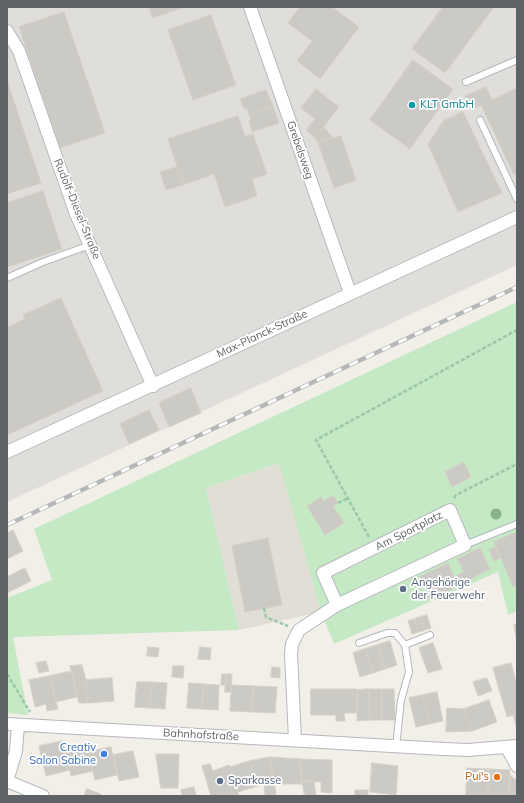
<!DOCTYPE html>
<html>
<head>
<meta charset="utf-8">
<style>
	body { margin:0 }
	#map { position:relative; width:524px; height:803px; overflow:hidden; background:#f1efe8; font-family:Mulish,sans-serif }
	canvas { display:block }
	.frame { position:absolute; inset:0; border:8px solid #5f6368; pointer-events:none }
</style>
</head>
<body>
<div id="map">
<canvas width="524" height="803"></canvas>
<div class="frame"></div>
</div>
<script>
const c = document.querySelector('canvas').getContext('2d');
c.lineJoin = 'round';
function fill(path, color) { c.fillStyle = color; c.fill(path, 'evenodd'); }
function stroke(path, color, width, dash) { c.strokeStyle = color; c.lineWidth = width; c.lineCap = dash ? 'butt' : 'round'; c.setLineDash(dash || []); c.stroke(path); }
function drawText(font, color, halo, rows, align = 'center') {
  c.font = font + ' Mulish,sans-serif'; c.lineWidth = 3.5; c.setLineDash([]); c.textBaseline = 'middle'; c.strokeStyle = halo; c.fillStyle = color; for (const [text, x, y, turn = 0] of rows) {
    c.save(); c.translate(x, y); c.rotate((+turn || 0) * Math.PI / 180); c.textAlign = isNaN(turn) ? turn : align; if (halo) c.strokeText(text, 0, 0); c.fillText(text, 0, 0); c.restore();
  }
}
const industrial = new Path2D(`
	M 7,7 L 517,7 L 517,265 L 7,502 Z`);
const education = new Path2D(`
	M 280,463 L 321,612 L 239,630 L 206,488 Z`);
const green = new Path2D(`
	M 517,302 L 517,611 L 508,615 L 498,572 L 334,644 L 321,612 L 279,463 L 206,488 L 239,630 L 13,637 L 28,715 L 7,713 L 7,598 L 52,580 L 34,529 Z`);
const building = new Path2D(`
	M 149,7 L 184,7 L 153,18 Z
	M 300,7 L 332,7 L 359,27 L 320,79 L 297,61 L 312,41 L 288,23 Z
	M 443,7 L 494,7 L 445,73 L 412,49 Z
	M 64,12 L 105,133 L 60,148 L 19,27 Z
	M 211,15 L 236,85 L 193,100 L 168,30 Z
	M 413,60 L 453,89 L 410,149 L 370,120 Z
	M 7,80 L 41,183 L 7,194 Z
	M 486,87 L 492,100 L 517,88 L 517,174 L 514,175 L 481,105 L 471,109 L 465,96 Z
	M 316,89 L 339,107 L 315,138 L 306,130 L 315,119 L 301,108 Z
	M 266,90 L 273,106 L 249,115 L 247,108 L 244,109 L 240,99 Z
	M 273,106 L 279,123 L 252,132 L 249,121 L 251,120 L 249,115 Z
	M 463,112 L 502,193 L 458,212 L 428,144 L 443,121 Z
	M 238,116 L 245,136 L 253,134 L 267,174 L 252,179 L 257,196 L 225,207 L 214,174 L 183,185 L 168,139 Z
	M 324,127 L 333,138 L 318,143 L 315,138 Z
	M 341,136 L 356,180 L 334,188 L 318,143 Z
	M 177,167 L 183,185 L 166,190 L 160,172 Z
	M 43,191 L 62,249 L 7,267 L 7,203 Z
	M 61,298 L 103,391 L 7,435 L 7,327 L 25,319 L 23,315 Z
	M 191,388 L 201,413 L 169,427 L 159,403 Z
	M 149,410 L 159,430 L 129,444 L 120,424 Z
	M 464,462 L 471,477 L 452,487 L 445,472 Z
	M 333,496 L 338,503 L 333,506 L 344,523 L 325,535 L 307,506 L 321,497 L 323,501 Z
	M 13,530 L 23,551 L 7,559 L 7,533 Z
	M 517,532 L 517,585 L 513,587 L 494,542 Z
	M 268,538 L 282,605 L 245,612 L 232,546 Z
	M 495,547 L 500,558 L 494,561 L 489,550 Z
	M 480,548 L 490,569 L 430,600 L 419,577 L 448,563 L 454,577 L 464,572 L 457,559 Z
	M 25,568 L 31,581 L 7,593 L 7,577 Z
	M 427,615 L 431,628 L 425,630 L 420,617 Z
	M 420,617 L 425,630 L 419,632 L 414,619 Z
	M 414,619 L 419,632 L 412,634 L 408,621 Z
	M 517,624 L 517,642 L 514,625 Z
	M 390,641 L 397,665 L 385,669 L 377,645 Z
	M 433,643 L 442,669 L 428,673 L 419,648 Z
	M 377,645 L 385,669 L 373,673 L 365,649 Z
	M 148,647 L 159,648 L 158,657 L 147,656 Z
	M 200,647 L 211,648 L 210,660 L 198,659 Z
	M 365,649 L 373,673 L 360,677 L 353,653 Z
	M 46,661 L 49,671 L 39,673 L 36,663 Z
	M 511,663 L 517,685 L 517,729 L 513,715 L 507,717 L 493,668 Z
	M 82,665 L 86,680 L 87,703 L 79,703 L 70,666 Z
	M 173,666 L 184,666 L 183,678 L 172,677 Z
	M 272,667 L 280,668 L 280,678 L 271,677 Z
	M 72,671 L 77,697 L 56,702 L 50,676 Z
	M 222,674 L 226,674 L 226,685 L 221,685 Z
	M 226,674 L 232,674 L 231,692 L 225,692 Z
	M 50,676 L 58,709 L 47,711 L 46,704 L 35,707 L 29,680 Z
	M 112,678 L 114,701 L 87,703 L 86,680 Z
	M 487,678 L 492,691 L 478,696 L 473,682 Z
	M 137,682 L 152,682 L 150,708 L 135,707 Z
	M 152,682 L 167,683 L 165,709 L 150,708 Z
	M 189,683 L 204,684 L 202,709 L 187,708 Z
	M 204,684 L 219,685 L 218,710 L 202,709 Z
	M 232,685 L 254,686 L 252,712 L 230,711 Z
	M 254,686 L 277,687 L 275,713 L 252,712 Z
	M 311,689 L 357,689 L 357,713 L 344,713 L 345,721 L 336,721 L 336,715 L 311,715 Z
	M 369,689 L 382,689 L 382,720 L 370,720 Z
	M 369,689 L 370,720 L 357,721 L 357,690 Z
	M 382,689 L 394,689 L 395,720 L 382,720 Z
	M 437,692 L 443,721 L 429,724 L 423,695 Z
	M 423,695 L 429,724 L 416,727 L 409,698 Z
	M 489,700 L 497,722 L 472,731 L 464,709 Z
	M 447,708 L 464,709 L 472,731 L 446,732 Z
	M 63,741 L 70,770 L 46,776 L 39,746 Z
	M 86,743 L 93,771 L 71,776 L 65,748 Z
	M 111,747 L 117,775 L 95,780 L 88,752 Z
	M 133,751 L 139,777 L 119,781 L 113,755 Z
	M 156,754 L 179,754 L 178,788 L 161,788 Z
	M 270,757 L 300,759 L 302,784 L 274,784 Z
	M 270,757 L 276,794 L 265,796 L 264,785 L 258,786 L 250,761 Z
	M 300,759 L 332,760 L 332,793 L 321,792 L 321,782 L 302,781 Z
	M 250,761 L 258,786 L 238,792 L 230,767 Z
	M 372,763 L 398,766 L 396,795 L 370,792 Z
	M 210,764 L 213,771 L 229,765 L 239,796 L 211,796 L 202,766 Z
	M 467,768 L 489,769 L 488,796 L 466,796 Z
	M 489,769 L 510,770 L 509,796 L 488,796 Z
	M 510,775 L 517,781 L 517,796 L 509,796 Z
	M 302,781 L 314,781 L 316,796 L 305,796 Z
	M 194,787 L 196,796 L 182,796 L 181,790 Z
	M 87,789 L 101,794 L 100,796 L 84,796 Z
	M 355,790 L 368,790 L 368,796 L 355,796 Z`);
const path = new Path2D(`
	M 454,498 L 456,495 L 517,464
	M 338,503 L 348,498
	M 369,537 L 316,440 L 517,330
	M 264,608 L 266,617 L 288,626
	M 7,674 L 30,712`);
const lane = new Path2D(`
	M 466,82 L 517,60
	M 480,120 L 517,199
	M 7,278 L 43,262 L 90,245
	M 465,545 L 517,524
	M 359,643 L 387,633 L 395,633 L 405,645 L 409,672 L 401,700 L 396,747
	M 405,645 L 430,635`);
const street = new Path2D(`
	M 250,7 L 350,293
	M 7,31 L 19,51 L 76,214 L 153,386
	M 7,452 L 517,217
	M 7,724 L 444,749 L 468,750 L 517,746
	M 295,740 L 291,654 L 292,644 L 299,630 L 337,605 L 465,545 L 450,510 L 323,573 L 337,605
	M 507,748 L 517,766
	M 7,781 L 16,751 L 18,725
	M 7,781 L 43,796`);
const rail = new Path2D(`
	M 7,525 L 517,287`);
const trees = [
	[496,514]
];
const markers = [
	[412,105,4,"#0f9aa8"],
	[403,589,4,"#5c6f8a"],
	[104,754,4,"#3f7fe0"],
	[497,777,4,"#e8710a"],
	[220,781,4,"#5c6f8a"]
];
const cultureNames = [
	["KLT GmbH",420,105]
];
const streetNames = [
	["Grebelsweg",300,150,71],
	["Rudolf-Diesel-Straße",77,209,68],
	["Max-Planck-Straße",262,334,-25],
	["Am Sportplatz",409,531,-27],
	["Bahnhofstraße",201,735,3]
];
const serviceNames = [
	["Angehörige",411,583],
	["der Feuerwehr",411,596],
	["Sparkasse",228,781]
];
const shopNames = [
	["Creativ",96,748],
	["Salon Sabine",96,761]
];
const foodNames = [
	["Pui's",489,777]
];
fill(industrial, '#e0deda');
fill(education, '#e1ded6');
fill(green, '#c5e8c5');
fill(building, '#cccac5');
stroke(building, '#d6d1c6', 1);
stroke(lane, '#b5b8bc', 8);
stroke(street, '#b5b8bc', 14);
stroke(path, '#9cc7a9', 2.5, [4, 2]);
stroke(lane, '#fff', 6);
stroke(street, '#fff', 12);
stroke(rail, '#b6b7b8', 4.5);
stroke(rail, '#fff', 3, [9]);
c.fillStyle = '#89b387';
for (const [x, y] of trees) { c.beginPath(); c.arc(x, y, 5.5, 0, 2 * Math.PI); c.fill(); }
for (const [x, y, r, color] of markers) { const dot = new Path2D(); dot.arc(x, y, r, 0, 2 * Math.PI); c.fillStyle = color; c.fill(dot); stroke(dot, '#fff', 1.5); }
drawText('11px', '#0d838f', '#fff', cultureNames, 'left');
drawText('11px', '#5f6368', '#fff', streetNames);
drawText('11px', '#4e5e75', '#fff', serviceNames, 'left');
drawText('11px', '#366cbe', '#fff', shopNames, 'right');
drawText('11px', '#c56008', '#fff', foodNames, 'right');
</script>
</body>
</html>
